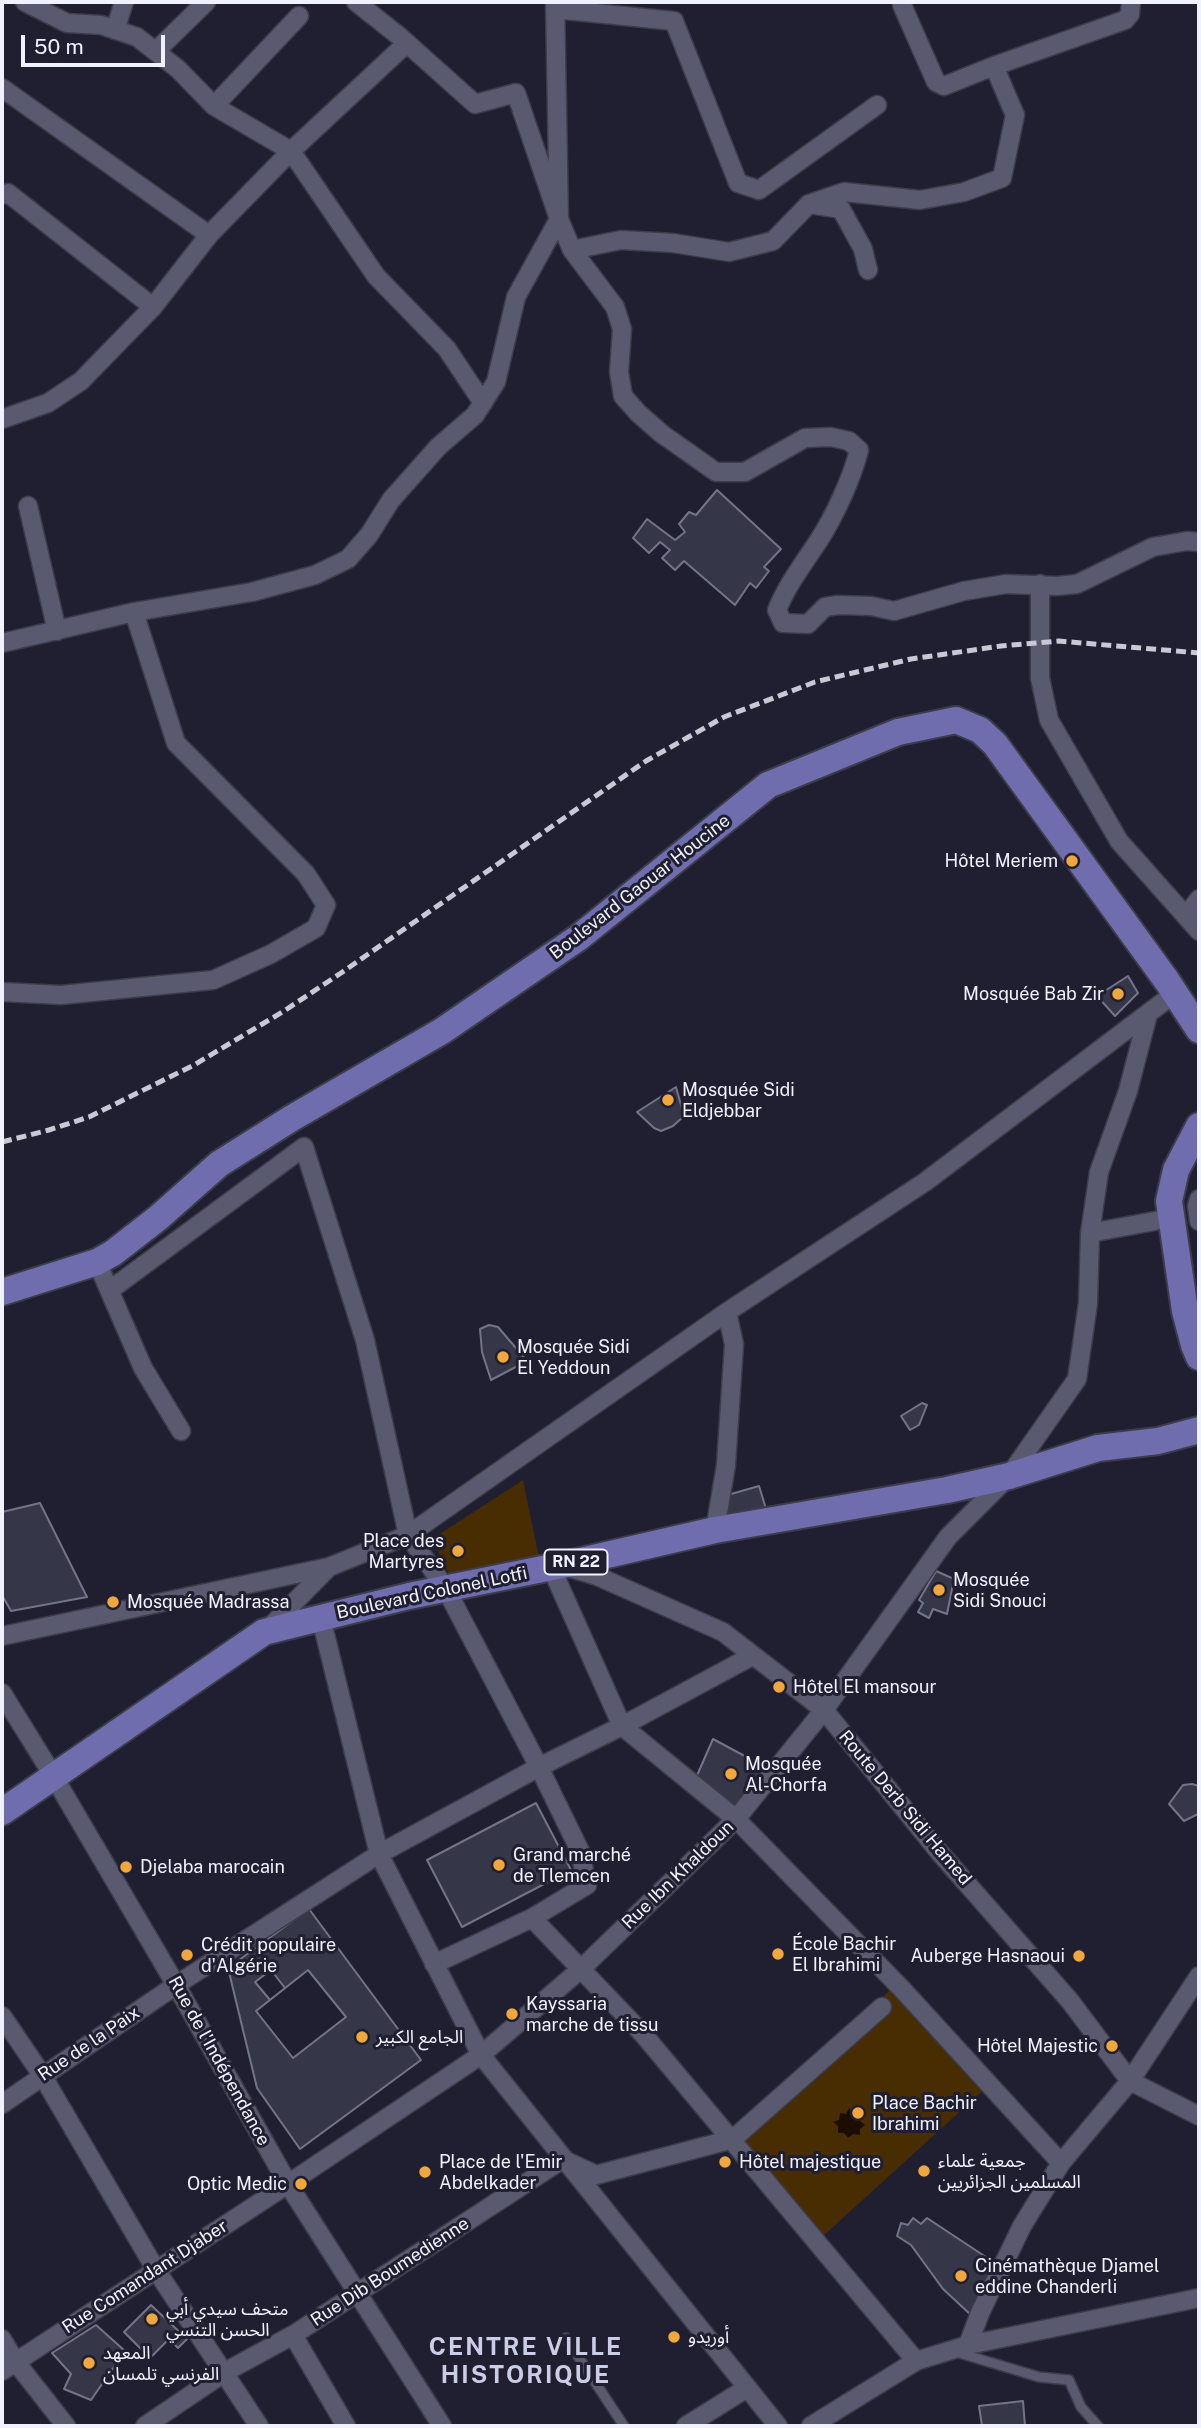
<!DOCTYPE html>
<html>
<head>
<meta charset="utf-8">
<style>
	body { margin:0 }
	#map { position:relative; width:1201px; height:2428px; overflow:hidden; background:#1f1f31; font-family:"Public Sans",sans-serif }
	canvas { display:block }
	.frame { position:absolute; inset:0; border:4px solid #f1f2ff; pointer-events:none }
	.scale { position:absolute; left:21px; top:35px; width:144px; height:32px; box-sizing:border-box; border:4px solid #f1f2ff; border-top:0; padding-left:9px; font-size:21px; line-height:24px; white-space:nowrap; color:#f1f2ff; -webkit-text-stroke:5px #1f1f31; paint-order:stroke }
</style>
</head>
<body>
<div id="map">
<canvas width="1201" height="2428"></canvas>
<div class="frame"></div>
<div class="scale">50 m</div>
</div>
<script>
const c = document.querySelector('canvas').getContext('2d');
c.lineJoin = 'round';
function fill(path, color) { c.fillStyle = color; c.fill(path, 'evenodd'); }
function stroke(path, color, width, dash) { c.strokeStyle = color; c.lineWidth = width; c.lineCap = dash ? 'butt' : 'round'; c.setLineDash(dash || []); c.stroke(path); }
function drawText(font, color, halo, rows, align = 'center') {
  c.font = font + ' "Public Sans","Noto Sans Arabic",sans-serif'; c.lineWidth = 6; c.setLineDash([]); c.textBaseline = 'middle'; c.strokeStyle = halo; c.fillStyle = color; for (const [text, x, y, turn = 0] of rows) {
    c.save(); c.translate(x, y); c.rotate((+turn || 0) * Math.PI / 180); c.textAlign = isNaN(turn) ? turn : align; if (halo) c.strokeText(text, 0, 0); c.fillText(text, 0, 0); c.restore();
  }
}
const green = new Path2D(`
	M 523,1480 L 539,1558 L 451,1577 L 432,1539 Z
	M 896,1985 L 988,2086 L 822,2237 L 729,2133 Z`);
const water = new Path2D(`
	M 849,2108 L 853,2114 L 860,2114 L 860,2121 L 865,2125 L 860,2129 L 860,2135 L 853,2134 L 848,2138 L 844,2133 L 838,2133 L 838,2126 L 833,2122 L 839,2120 L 840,2113 L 846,2114 Z`);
const building = new Path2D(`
	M 717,490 L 781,549 L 764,567 L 769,571 L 756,588 L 750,583 L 735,605 L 684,561 L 675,570 L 662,558 L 670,550 L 660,542 L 649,553 L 633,538 L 647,519 L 675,540 L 685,532 L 679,524 L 689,512 L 696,515 Z
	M 1128,976 L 1138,993 L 1115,1016 L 1097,996 Z
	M 676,1087 L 684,1116 L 673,1126 L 661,1131 L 654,1128 L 637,1112 Z
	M 489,1325 L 498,1327 L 527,1361 L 491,1380 L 482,1352 L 480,1329 Z
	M 922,1403 L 927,1405 L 919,1425 L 910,1430 L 901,1416 Z
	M 759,1486 L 767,1512 L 725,1521 L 724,1496 Z
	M 40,1503 L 87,1597 L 11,1611 L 2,1595 L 2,1512 Z
	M 936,1571 L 954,1579 L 947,1614 L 933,1609 L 929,1618 L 918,1612 L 923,1603 L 919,1600 Z
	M 713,1739 L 769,1769 L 738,1812 L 695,1780 Z
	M 1192,1784 L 1199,1786 L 1198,1814 L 1184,1821 L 1169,1804 L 1183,1785 Z
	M 536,1803 L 571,1870 L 462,1927 L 427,1860 Z
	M 309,1909 L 421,2060 L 300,2149 L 257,2088 L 228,1968 ZM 308,1970 L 346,2017 L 293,2058 L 256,2011 Z
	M 271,1970 L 285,1988 L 270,2000 L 255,1982 Z
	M 913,2218 L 921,2224 L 927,2218 L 995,2263 L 971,2315 L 943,2289 L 911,2245 L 897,2236 L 901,2223 L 908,2225 Z
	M 151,2305 L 187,2339 L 178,2348 L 169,2339 L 150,2358 L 124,2332 Z
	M 96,2325 L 125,2351 L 91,2400 L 64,2389 L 71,2374 L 52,2353 Z
	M 1023,2401 L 1025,2426 L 982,2426 L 979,2406 Z`);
const service = new Path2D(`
	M 566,2338 L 624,2426
	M 956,2352 L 1039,2377 L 1069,2380 L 1081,2407 L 1098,2426`);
const minor = new Path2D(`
	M 25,2 L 67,23 L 101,25 L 137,37 L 178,69 L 214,106 L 291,151 L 376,276 L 447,349 L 483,403
	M 356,2 L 399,36 L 475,104 L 516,93 L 559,219 L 572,250 L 615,307 L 622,329 L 619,372 L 623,396 L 638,413 L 662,434 L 716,472 L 745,472 L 805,438 L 831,437 L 849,441 L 859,450 C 852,478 835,515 819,540 C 804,563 787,585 777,610 L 783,623 L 808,624 L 825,607 L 838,605 L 871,606 L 894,611 L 964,591 L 1006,584 L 1057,586 L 1077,584 L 1153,547 L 1187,541 L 1199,542
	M 903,2 L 902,5 L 936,82 L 944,86 L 994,66 L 1125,20 L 1130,14 L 1131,2
	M 555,9 L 674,21 L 738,183 L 759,190 L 877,105
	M 115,30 L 124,2
	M 156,51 L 206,2
	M 2,88 L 209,235
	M 214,106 L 299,16
	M 2,195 L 8,193 L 153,307
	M 572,250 L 621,240 L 673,243 L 729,252 L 773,241 L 809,204
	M 868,270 L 863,249 L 841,209 L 809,204 L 844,192 L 920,200 L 964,192 L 1002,178 L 1015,115 L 994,66
	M 2,419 L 48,403 L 81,381 L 153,307 L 209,235 L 291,151 L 407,43
	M 28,506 L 57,631
	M 1040,584 L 1040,678 L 1049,720 L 1119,841 L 1199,931
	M 2,643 L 134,612 L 252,592 L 315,575 L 348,559 L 369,535 L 391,500 L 438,447 L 475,415 L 496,382 L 516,297 L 559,219 L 555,2
	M 1186,916 L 1199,899
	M 2,992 L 61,995 L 213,980 L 271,954 L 316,928 L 326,905 L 306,874 L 176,743 L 134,612
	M 1199,1199 L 1197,1206 L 1199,1221
	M 1090,1233 L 1171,1218
	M 97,1262 L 143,1368 L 181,1431
	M 110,1290 L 304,1147 L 365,1340 L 408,1535 L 446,1589 L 539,1767 L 580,1851 L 587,1885 L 532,1918 L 434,1964
	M 715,1530 L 726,1465 L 734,1344 L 727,1312
	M 551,1567 L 622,1726 L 736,1819 L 902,1989 L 1061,2163
	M 567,1567 L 597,1576 L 723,1632 L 824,1710 L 940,1853 L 1070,2001 L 1130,2081 L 1199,2116
	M 321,1618 L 379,1854 L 481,2055 L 778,2426
	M 267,1630 L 329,1567 L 408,1535 L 727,1312 L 925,1182 L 1175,993
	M 2,1636 L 329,1567
	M 2,1693 L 54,1777 L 176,1985 L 288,2184 L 442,2426
	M 532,1918 L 643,2034 L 916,2361
	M 2,2016 L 42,2075 L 156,2270 L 259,2426
	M 2,2104 L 176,1985 L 379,1854 L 539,1767 L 622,1726 L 752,1656
	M 566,2161 L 596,2175 L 733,2139 L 882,2007
	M 293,2335 L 346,2426
	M 2,2339 L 15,2361 L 66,2426
	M 968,2345 L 980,2313 L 1022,2226 L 1061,2163 L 1130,2081 L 1199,1976
	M 2,2371 L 288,2184 L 481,2055 L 581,1969 L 736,1819 L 824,1710 L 948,1537 L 1009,1476 L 1077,1379 L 1088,1303 L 1090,1233 L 1099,1172 L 1128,1091 L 1148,1014
	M 145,2426 L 225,2372 L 293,2335 L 563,2159
	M 686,2426 L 747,2388
	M 811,2426 L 916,2361 L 968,2345 L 1199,2298`);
const primary = new Path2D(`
	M 1199,1126 L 1176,1170 L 1169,1201 L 1185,1311 L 1194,1345 L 1199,1357
	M 2,1292 L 97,1262 L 113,1253 L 158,1218 L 219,1164 L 292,1118 L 442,1031 L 578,938 L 768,785 L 898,732 L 956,720 L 980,730 L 995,744 L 1167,981 L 1199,1030
	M 2,1812 L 264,1632 L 409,1596 L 572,1563 L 715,1530 L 947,1490 L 1009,1476 L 1098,1448 L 1158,1441 L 1199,1430`);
const rail = new Path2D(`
	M 2,1142 L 49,1130 L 89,1117 L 194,1065 L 284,1011 L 341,973 L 646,761 L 724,717 L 815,682 L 911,659 L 1001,646 L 1059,641 L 1199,653`);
const markers = [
	[1072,861,7,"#f0a73e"],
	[1118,994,7,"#f0a73e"],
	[668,1100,7,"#f0a73e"],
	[503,1357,7,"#f0a73e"],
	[458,1551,7,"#f0a73e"],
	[939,1590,7,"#f0a73e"],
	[113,1602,7,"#f0a73e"],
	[779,1687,7,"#f0a73e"],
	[731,1774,7,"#f0a73e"],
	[499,1865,7,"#f0a73e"],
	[126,1867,7,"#f0a73e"],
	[778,1954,7,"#f0a73e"],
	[187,1955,7,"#f0a73e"],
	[1079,1956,7,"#f0a73e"],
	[512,2014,7,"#f0a73e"],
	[362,2037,7,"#f0a73e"],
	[1112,2046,7,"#f0a73e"],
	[858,2113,7,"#f0a73e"],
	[725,2162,7,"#f0a73e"],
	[924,2171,7,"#f0a73e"],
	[425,2172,7,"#f0a73e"],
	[301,2184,7,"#f0a73e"],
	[961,2276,7,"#f0a73e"],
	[152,2319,7,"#f0a73e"],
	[674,2337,7,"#f0a73e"],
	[89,2363,7,"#f0a73e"]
];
const shields = [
	[576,1562,63]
];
const shieldNames = [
	["RN 22",576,1562]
];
const poiNames = [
	["Hôtel Meriem",1058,861,"right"],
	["Mosquée Bab Zir",1104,994,"right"],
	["Mosquée Sidi",682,1090],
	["Eldjebbar",682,1111],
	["Mosquée Sidi",517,1347],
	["El Yeddoun",517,1368],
	["Place des",444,1541,"right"],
	["Martyres",444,1562,"right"],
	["Mosquée",953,1580],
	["Sidi Snouci",953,1601],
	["Mosquée Madrassa",127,1602],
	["Hôtel El mansour",793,1687],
	["Mosquée",745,1764],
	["Al-Chorfa",745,1785],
	["Grand marché",513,1855],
	["de Tlemcen",513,1876],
	["Djelaba marocain",140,1867],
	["École Bachir",792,1944],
	["El Ibrahimi",792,1965],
	["Crédit populaire",201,1945],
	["d'Algérie",201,1966],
	["Auberge Hasnaoui",1065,1956,"right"],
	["Kayssaria",526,2004],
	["marche de tissu",526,2025],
	["الجامع الكبير",376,2037],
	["Hôtel Majestic",1098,2046,"right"],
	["Place Bachir",872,2103],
	["Ibrahimi",872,2124],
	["جمعية علماء",938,2161],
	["المسلمين الجزائريين",938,2182],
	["Place de l'Emir",439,2162],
	["Abdelkader",439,2183],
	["Hôtel majestique",739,2162],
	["Optic Medic",287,2184,"right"],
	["Cinémathèque Djamel",975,2266],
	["eddine Chanderli",975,2287],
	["متحف سيدي أبي",166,2309],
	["الحسن التنسي",166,2330],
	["أوريدو",688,2337],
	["المعهد",103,2353],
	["الفرنسي تلمسان",103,2374]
];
const streetNames = [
	["Boulevard Gaouar Houcine",640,887,-38],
	["Boulevard Colonel Lotfi",432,1593,-12],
	["Route Derb Sidi Hamed",905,1808,50],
	["Rue Ibn Khaldoun",678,1875,-44],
	["Rue de la Paix",89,2044,-34],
	["Rue de l'Indépendance",219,2061,61],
	["Rue Dib Boumedienne",390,2272,-33],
	["Rue Comandant Djaber",145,2277,-33]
];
const districtNames = [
	["CENTRE VILLE",526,2348],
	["HISTORIQUE",526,2376]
];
fill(green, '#482d03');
fill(water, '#1b0e01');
fill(building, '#363649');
stroke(building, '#73748a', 2);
stroke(service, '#3c3c4b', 12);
stroke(minor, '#3c3c4b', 21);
stroke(primary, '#3c3c4b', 30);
stroke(service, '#595a6f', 9);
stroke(minor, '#595a6f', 18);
stroke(primary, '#6f6dae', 26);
stroke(rail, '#c8c8d6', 5, [10, 5]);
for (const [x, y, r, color] of markers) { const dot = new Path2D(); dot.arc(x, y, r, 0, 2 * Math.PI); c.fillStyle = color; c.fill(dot); stroke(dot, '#1f1f31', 2.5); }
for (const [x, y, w] of shields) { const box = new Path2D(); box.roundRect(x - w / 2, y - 12.5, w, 25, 5); c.fillStyle = '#1f1f31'; c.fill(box); stroke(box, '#f1f2ff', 2); }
drawText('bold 16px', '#f1f2ff', null, shieldNames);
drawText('18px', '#f1f2ff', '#1f1f31', poiNames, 'left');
drawText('18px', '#f1f2ff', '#1f1f31', streetNames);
c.letterSpacing = '2px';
drawText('bold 24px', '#cbcce5', '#1f1f31', districtNames);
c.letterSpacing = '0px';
</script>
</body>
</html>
